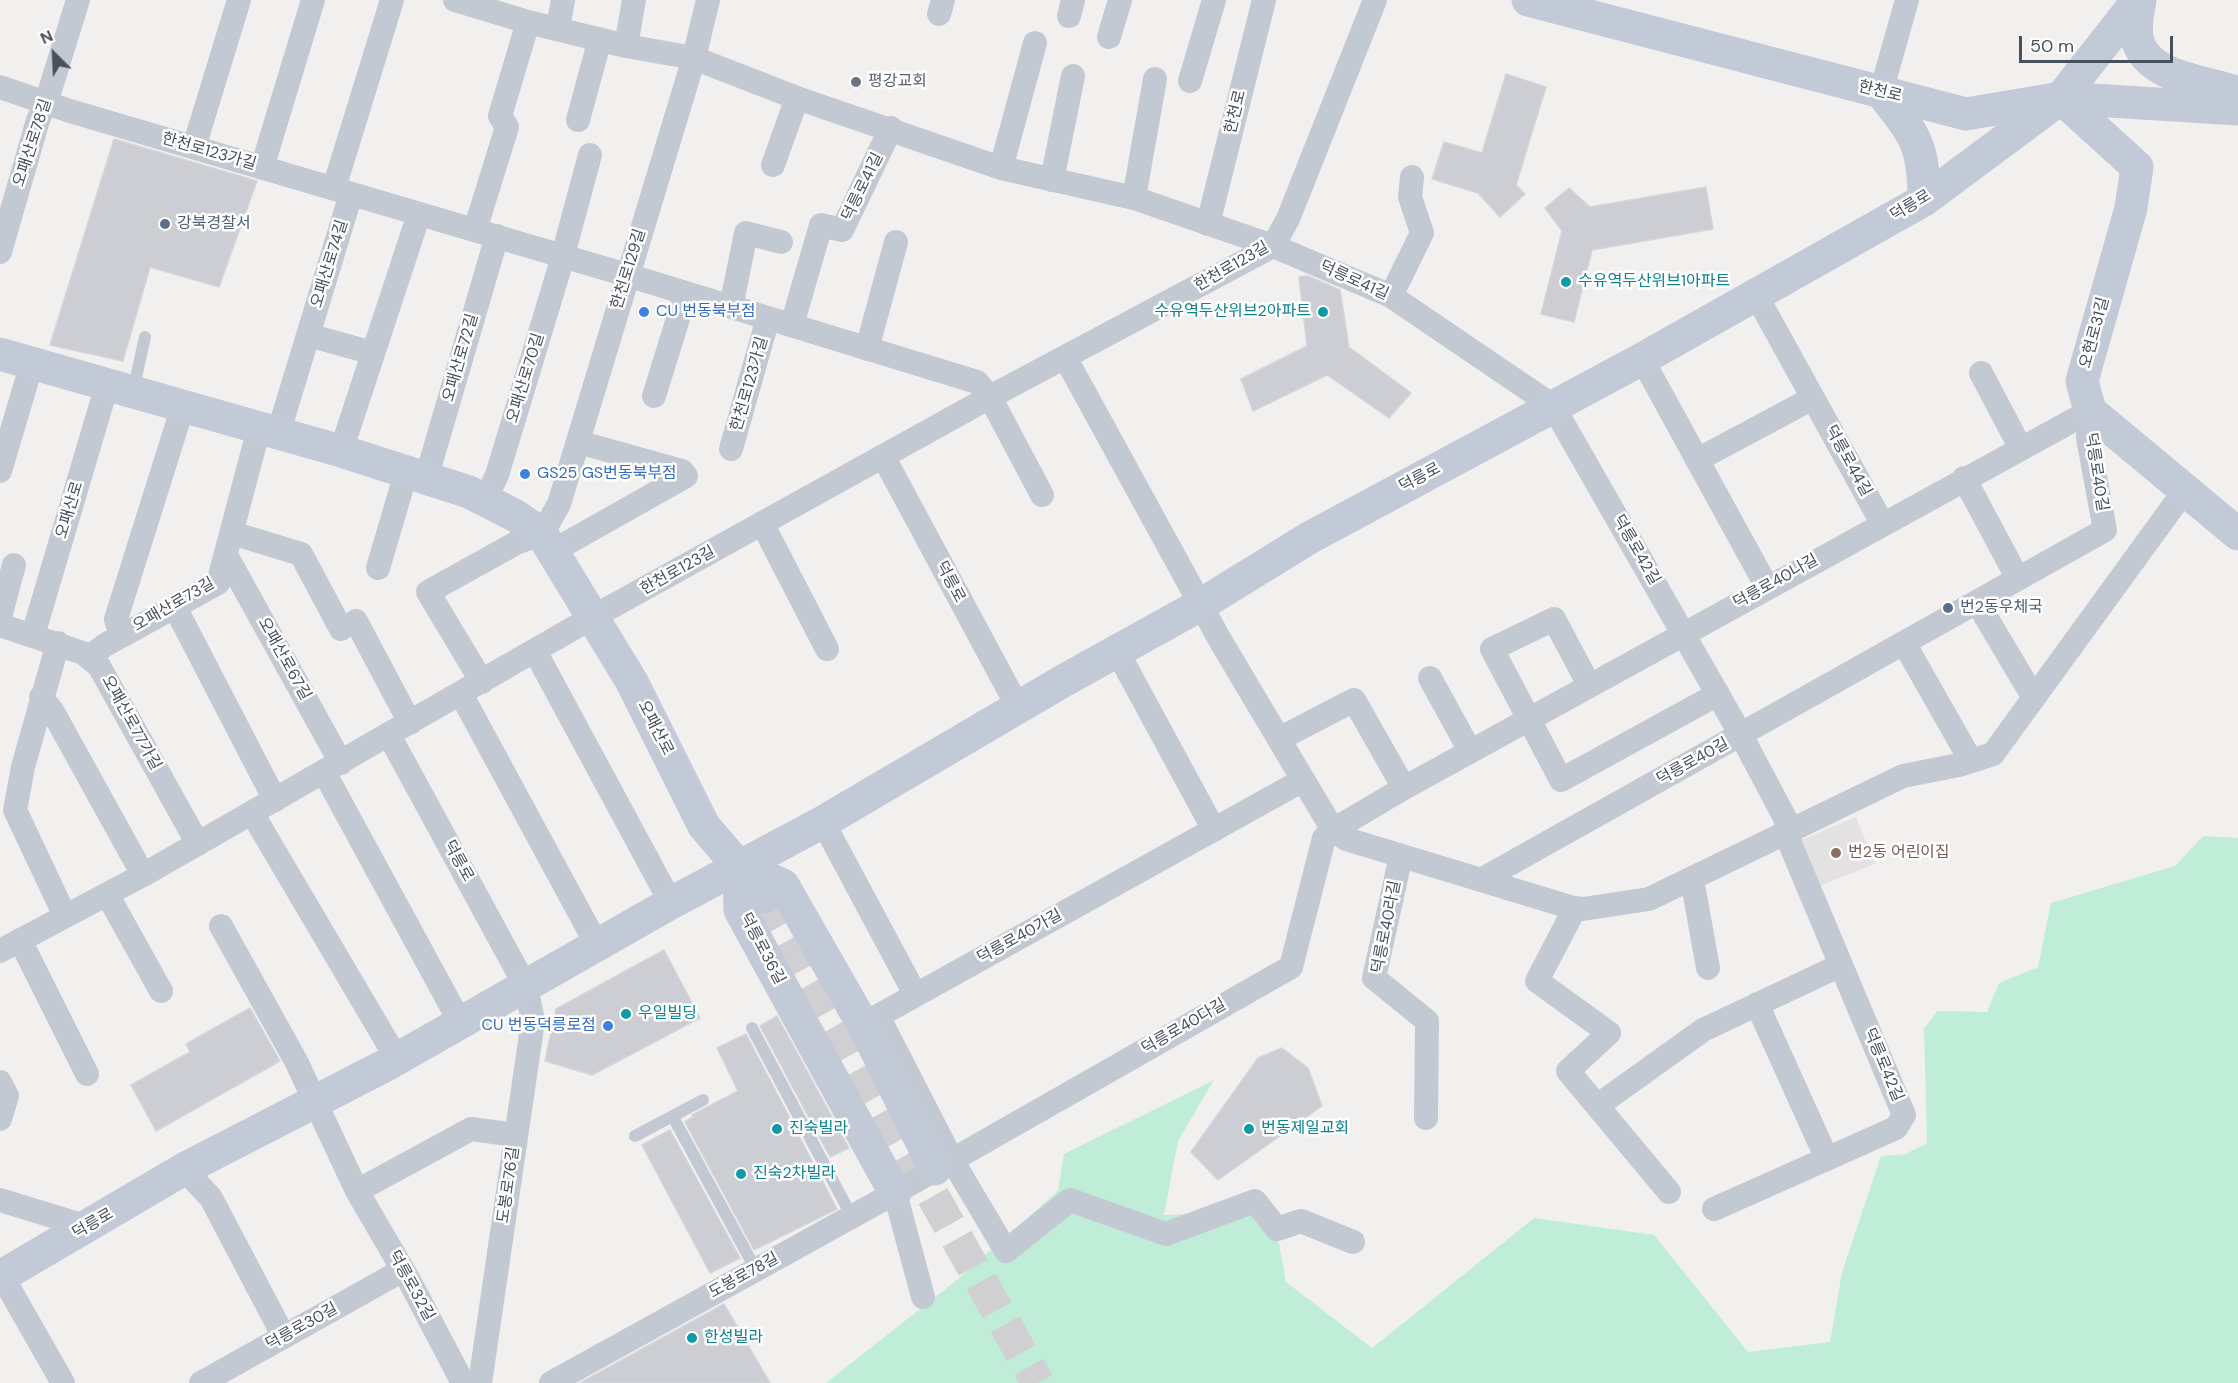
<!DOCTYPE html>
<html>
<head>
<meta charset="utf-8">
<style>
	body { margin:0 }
	#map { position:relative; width:2238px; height:1383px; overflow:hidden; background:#f2f0ef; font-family:"DM Sans",sans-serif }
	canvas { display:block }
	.north { position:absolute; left:24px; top:24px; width:60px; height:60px; -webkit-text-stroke:4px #fff; paint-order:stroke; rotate:336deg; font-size:16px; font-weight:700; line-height:24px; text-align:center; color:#48505c }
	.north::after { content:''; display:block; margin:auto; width:21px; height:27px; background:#48505c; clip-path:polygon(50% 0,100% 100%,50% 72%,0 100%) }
	.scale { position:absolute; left:2019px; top:36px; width:154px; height:27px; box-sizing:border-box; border:3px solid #48505c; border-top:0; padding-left:8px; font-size:18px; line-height:21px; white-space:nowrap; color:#48505c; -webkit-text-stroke:4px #fff; paint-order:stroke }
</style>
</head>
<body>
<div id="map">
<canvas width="2238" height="1383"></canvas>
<div class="north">N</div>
<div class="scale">50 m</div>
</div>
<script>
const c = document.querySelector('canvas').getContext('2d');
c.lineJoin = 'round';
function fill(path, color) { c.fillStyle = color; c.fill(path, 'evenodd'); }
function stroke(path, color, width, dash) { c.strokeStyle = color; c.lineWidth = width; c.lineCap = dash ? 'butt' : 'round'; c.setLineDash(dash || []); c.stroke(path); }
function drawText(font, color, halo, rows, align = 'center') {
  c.font = font + ' "DM Sans","Noto Sans KR",sans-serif'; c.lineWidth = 5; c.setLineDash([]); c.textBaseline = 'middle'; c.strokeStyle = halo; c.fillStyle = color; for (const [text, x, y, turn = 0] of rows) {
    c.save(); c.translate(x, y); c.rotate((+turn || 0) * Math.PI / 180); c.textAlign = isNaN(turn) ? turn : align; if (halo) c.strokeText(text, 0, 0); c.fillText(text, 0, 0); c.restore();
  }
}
const education = new Path2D(`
	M 1856,817 L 1875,864 L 1815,888 L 1796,842 Z`);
const green = new Path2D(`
	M 2203,836 L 2238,838 L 2238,1383 L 826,1383 L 958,1279 L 1058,1191 L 1064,1154 L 1214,1080 L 1178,1141 L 1164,1215 L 1250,1213 L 1279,1243 L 1286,1282 L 1372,1348 L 1534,1218 L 1654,1235 L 1748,1352 L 1830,1342 L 1842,1272 L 1881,1156 L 1905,1154 L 1927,1143 L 1924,1029 L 1937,1011 L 1987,1012 L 1999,983 L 2038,967 L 2051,903 L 2175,866 Z`);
const building = new Path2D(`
	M 1506,74 L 1546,87 L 1516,185 L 1525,194 L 1500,217 L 1478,193 L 1432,179 L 1444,142 L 1482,153 Z
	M 114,139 L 257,181 L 219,287 L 150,267 L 123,361 L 50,345 Z
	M 1706,187 L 1713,229 L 1592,250 L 1574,322 L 1541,314 L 1562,231 L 1545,208 L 1569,188 L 1590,207 Z
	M 1308,276 L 1340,290 L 1349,347 L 1411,393 L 1389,418 L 1327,375 L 1253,411 L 1241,379 L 1307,346 L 1299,277 Z
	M 664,950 L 700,1018 L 592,1075 L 545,1061 L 556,1009 Z
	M 250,1008 L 280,1061 L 156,1131 L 131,1085 L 190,1052 L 186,1044 Z
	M 777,1016 L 849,1148 L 830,1157 L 760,1026 Z
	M 746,1034 L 837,1209 L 754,1250 L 685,1122 L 693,1117 L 692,1115 L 738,1091 L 717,1048 Z
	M 1282,1048 L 1308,1068 L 1322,1106 L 1218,1180 L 1191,1152 L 1258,1058 Z
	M 670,1130 L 740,1258 L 710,1273 L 642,1145 Z
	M 724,1304 L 770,1383 L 580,1383 Z`);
const secondaryTunnel = new Path2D(`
	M 765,897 L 1038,1383`);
const lane = new Path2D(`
	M 133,391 L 145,337
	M 752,1028 L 852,1217
	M 673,1117 L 756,1270
	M 635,1136 L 703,1100`);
const street = new Path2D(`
	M 455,0 L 528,22 L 626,46 L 694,58 L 797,98 L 1001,168 L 1134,198 L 1273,246 L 1391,296 L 1553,406 L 1741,735 L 1785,818 L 1791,846 L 1904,1115 L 1896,1128 L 1714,1209
	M 939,14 L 943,0
	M 1069,16 L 1073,0
	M 558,27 L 563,0
	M 1109,37 L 1120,0
	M 626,46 L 634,0
	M 1190,81 L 1214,0
	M 0,87 L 70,111 L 627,275 L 977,382 L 990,397 L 1042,495
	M 1881,92 L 1907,0
	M 578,120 L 600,39
	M 194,147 L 239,0
	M 773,165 L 797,98
	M 262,168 L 313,0
	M 1001,168 L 1035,43
	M 1052,180 L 1073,76
	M 334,188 L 392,0
	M 1134,198 L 1155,79
	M 1208,224 L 1264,0
	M 475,230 L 507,127 L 500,116 L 528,22
	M 0,252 L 38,120 L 46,103 L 78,0
	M 1755,293 L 1882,523
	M 1391,296 L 1422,233 L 1410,197 L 1412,177
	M 731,307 L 746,233 L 781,242
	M 792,325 L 821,225 L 842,230 L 891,128
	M 308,335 L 373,353
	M 867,349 L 896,242
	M 1065,357 L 1220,640 L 1333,830 L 1346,839 L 1570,907 L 1583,909 L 1649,899 L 1903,776 L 1959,765 L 1993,754 L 2185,490
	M 1642,359 L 1767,587
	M 1981,373 L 2020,447
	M 654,396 L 686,293
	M 278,434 L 351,194
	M 731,449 L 768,318
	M 341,451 L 419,214
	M 883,456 L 1018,707
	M 1697,460 L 1813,398
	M 0,471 L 32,363
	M 1964,478 L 2018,579
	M 426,479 L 497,236
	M 485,500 L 497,475 L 559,270 L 590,155
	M 762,523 L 827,649
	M 232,533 L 301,554 L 341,629
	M 553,551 L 686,476 L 682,471 L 578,442
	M 226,555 L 341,763
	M 378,568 L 406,473
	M 1977,602 L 2034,698
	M 175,607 L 275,800
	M 0,617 L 14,565
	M 356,621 L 410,723
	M 0,625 L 83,653 L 99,666 L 198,844
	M 33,635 L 107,385
	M 121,636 L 116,619 L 183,406
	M 58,643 L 23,767 L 15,810 L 65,916
	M 1904,643 L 1971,761
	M 535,651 L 671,903
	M 1117,651 L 1214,830
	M 89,657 L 105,645 L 218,583 L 259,428
	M 1430,678 L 1470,751
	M 482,682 L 428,592 L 518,542 L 542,534 L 559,504 L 694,58 L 708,0
	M 1589,685 L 1554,619 L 1492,649 L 1561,780 L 1718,694
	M 461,694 L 597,945
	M 41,697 L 53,712 L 143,875
	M 389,735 L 526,987 L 533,1021 L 480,1383
	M 1279,739 L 1354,700 L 1404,788
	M 324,772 L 461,1024
	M 1303,780 L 878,1016 L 952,1160 L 1006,1251 L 1070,1200 L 1166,1234 L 1255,1201 L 1277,1229 L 1301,1221 L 1353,1242
	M 252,813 L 397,1059
	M 823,822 L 915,994
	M 1401,856 L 1374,978 L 1427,1021 L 1426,1118
	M 1692,879 L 1708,968
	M 107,894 L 161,991
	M 1575,908 L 1537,981 L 1609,1033 L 1568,1071 L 1669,1192
	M 221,926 L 296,1061 L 357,1191 L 410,1282 L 463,1383
	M 20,940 L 87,1074
	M 0,951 L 143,875 L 593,617 L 990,397 L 1273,246 L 1288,219 L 1375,0
	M 1757,1004 L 1827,1159
	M 0,1082 L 7,1096 L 0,1119
	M 1597,1106 L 1703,1030 L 1841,965
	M 184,1169 L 211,1198 L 284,1337
	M 357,1191 L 471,1129 L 516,1135
	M 895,1193 L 923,1297
	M 0,1200 L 88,1227
	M 2,1276 L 63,1383
	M 201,1383 L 403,1270
	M 551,1383 L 882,1200 L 1291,967 L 1324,838 L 1333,830 L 1404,788 L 2090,411 L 2088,438 L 2105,530 L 1481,880`);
const secondary = new Path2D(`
	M 1528,0 L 1966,114 L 2061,98 L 2238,109
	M 2140,0 C 2138,13 2134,29 2138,42 C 2150,79 2207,81 2238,93
	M 1881,92 C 1915,135 1924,144 1924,200
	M 2061,98 L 2137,167 L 2131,208 L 2082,381 L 2090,411 L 2238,534
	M 0,354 L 341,451 L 469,492 L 516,516 L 542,534 L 632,682 L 704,826 L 765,897
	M 739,866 L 740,910 L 895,1193
	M 749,870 L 783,885 L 866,1030 L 935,1169
	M 0,1277 L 184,1169 L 388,1064 L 671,903 L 823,822 L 1063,681 L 1202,604 L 1309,538 L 1642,359 L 1924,200 L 2061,98 L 2138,0`);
const markers = [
	[856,82,6,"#6b7280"],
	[165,224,6,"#5c6f8a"],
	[1566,282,6,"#0f9aa8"],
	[644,312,6,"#3f7fe0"],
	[1323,312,6,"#0f9aa8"],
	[525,474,6,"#3f7fe0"],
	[1948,608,6,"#5c6f8a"],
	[1836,853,6,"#8d6e63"],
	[626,1014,6,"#0f9aa8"],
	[608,1026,6,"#3f7fe0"],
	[777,1129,6,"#0f9aa8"],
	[1249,1129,6,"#0f9aa8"],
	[741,1174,6,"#0f9aa8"],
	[692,1338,6,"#0f9aa8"]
];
const worshipNames = [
	["평강교회",868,82]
];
const streetNames = [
	["한천로",1880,92,14],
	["한천로",1236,112,-76],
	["오패산로78길",33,143,-72],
	["한천로123가길",209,152,16],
	["덕릉로41길",863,187,-64],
	["덕릉로",1911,206,-31],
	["오패산로74길",330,264,-73],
	["한천로123길",1232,267,-30],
	["한천로129길",629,269,-73],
	["덕릉로41길",1354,281,24],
	["오현로31길",2095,333,-75],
	["오패산로72길",461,358,-74],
	["오패산로70길",526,378,-73],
	["한천로123가길",750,384,-74],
	["덕릉로44길",1848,461,61],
	["덕릉로40길",2096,472,81],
	["덕릉로",1420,478,-28],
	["오패산로",70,510,-73],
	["덕릉로42길",1636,550,60],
	["한천로123길",678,571,-29],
	["덕릉로",950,582,62],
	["덕릉로40나길",1776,582,-29],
	["오패산로73길",174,605,-30],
	["오패산로67길",284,659,61],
	["오패산로77가길",131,723,61],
	["오패산로",655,728,63],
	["덕릉로40길",1693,762,-29],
	["덕릉로",458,861,61],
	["덕릉로40라길",1387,927,-79],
	["덕릉로40가길",1020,937,-29],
	["덕릉로36길",762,949,62],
	["덕릉로40다길",1184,1027,-30],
	["덕릉로42길",1883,1065,67],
	["도봉로76길",509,1185,-82],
	["덕릉로",93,1224,-30],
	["도봉로78길",744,1276,-29],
	["덕릉로32길",411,1286,61],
	["덕릉로30길",302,1327,-29]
];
const serviceNames = [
	["강북경찰서",177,224],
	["번2동우체국",1960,608]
];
const cultureNames = [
	["수유역두산위브1아파트",1578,282],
	["수유역두산위브2아파트",1311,312,"right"],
	["우일빌딩",638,1014],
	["진숙빌라",789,1129],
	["번동제일교회",1261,1129],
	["진숙2차빌라",753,1174],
	["한성빌라",704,1338]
];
const shopNames = [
	["CU 번동북부점",656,312],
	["GS25 GS번동북부점",537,474],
	["CU 번동덕릉로점",596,1026,"right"]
];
const educationNames = [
	["번2동 어린이집",1848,853]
];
fill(education, '#e3e1e1');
fill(green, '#c0edd7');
fill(building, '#ccced4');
stroke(building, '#d3d5da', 1.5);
stroke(secondaryTunnel, '#d0d0d2', 33, [33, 16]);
stroke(lane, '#c3c9d3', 12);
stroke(street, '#c3c9d3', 24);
stroke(secondary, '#c3cad7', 33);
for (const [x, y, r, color] of markers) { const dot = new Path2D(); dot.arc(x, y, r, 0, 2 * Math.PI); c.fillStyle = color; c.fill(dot); stroke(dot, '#fff', 2); }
drawText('16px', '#5b616d', '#fff', worshipNames, 'left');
drawText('16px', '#48505c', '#fff', streetNames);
drawText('16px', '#4e5e75', '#fff', serviceNames, 'left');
drawText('16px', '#0d838f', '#fff', cultureNames, 'left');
drawText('16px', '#366cbe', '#fff', shopNames, 'left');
drawText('16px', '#785e54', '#fff', educationNames, 'left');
</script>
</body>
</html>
